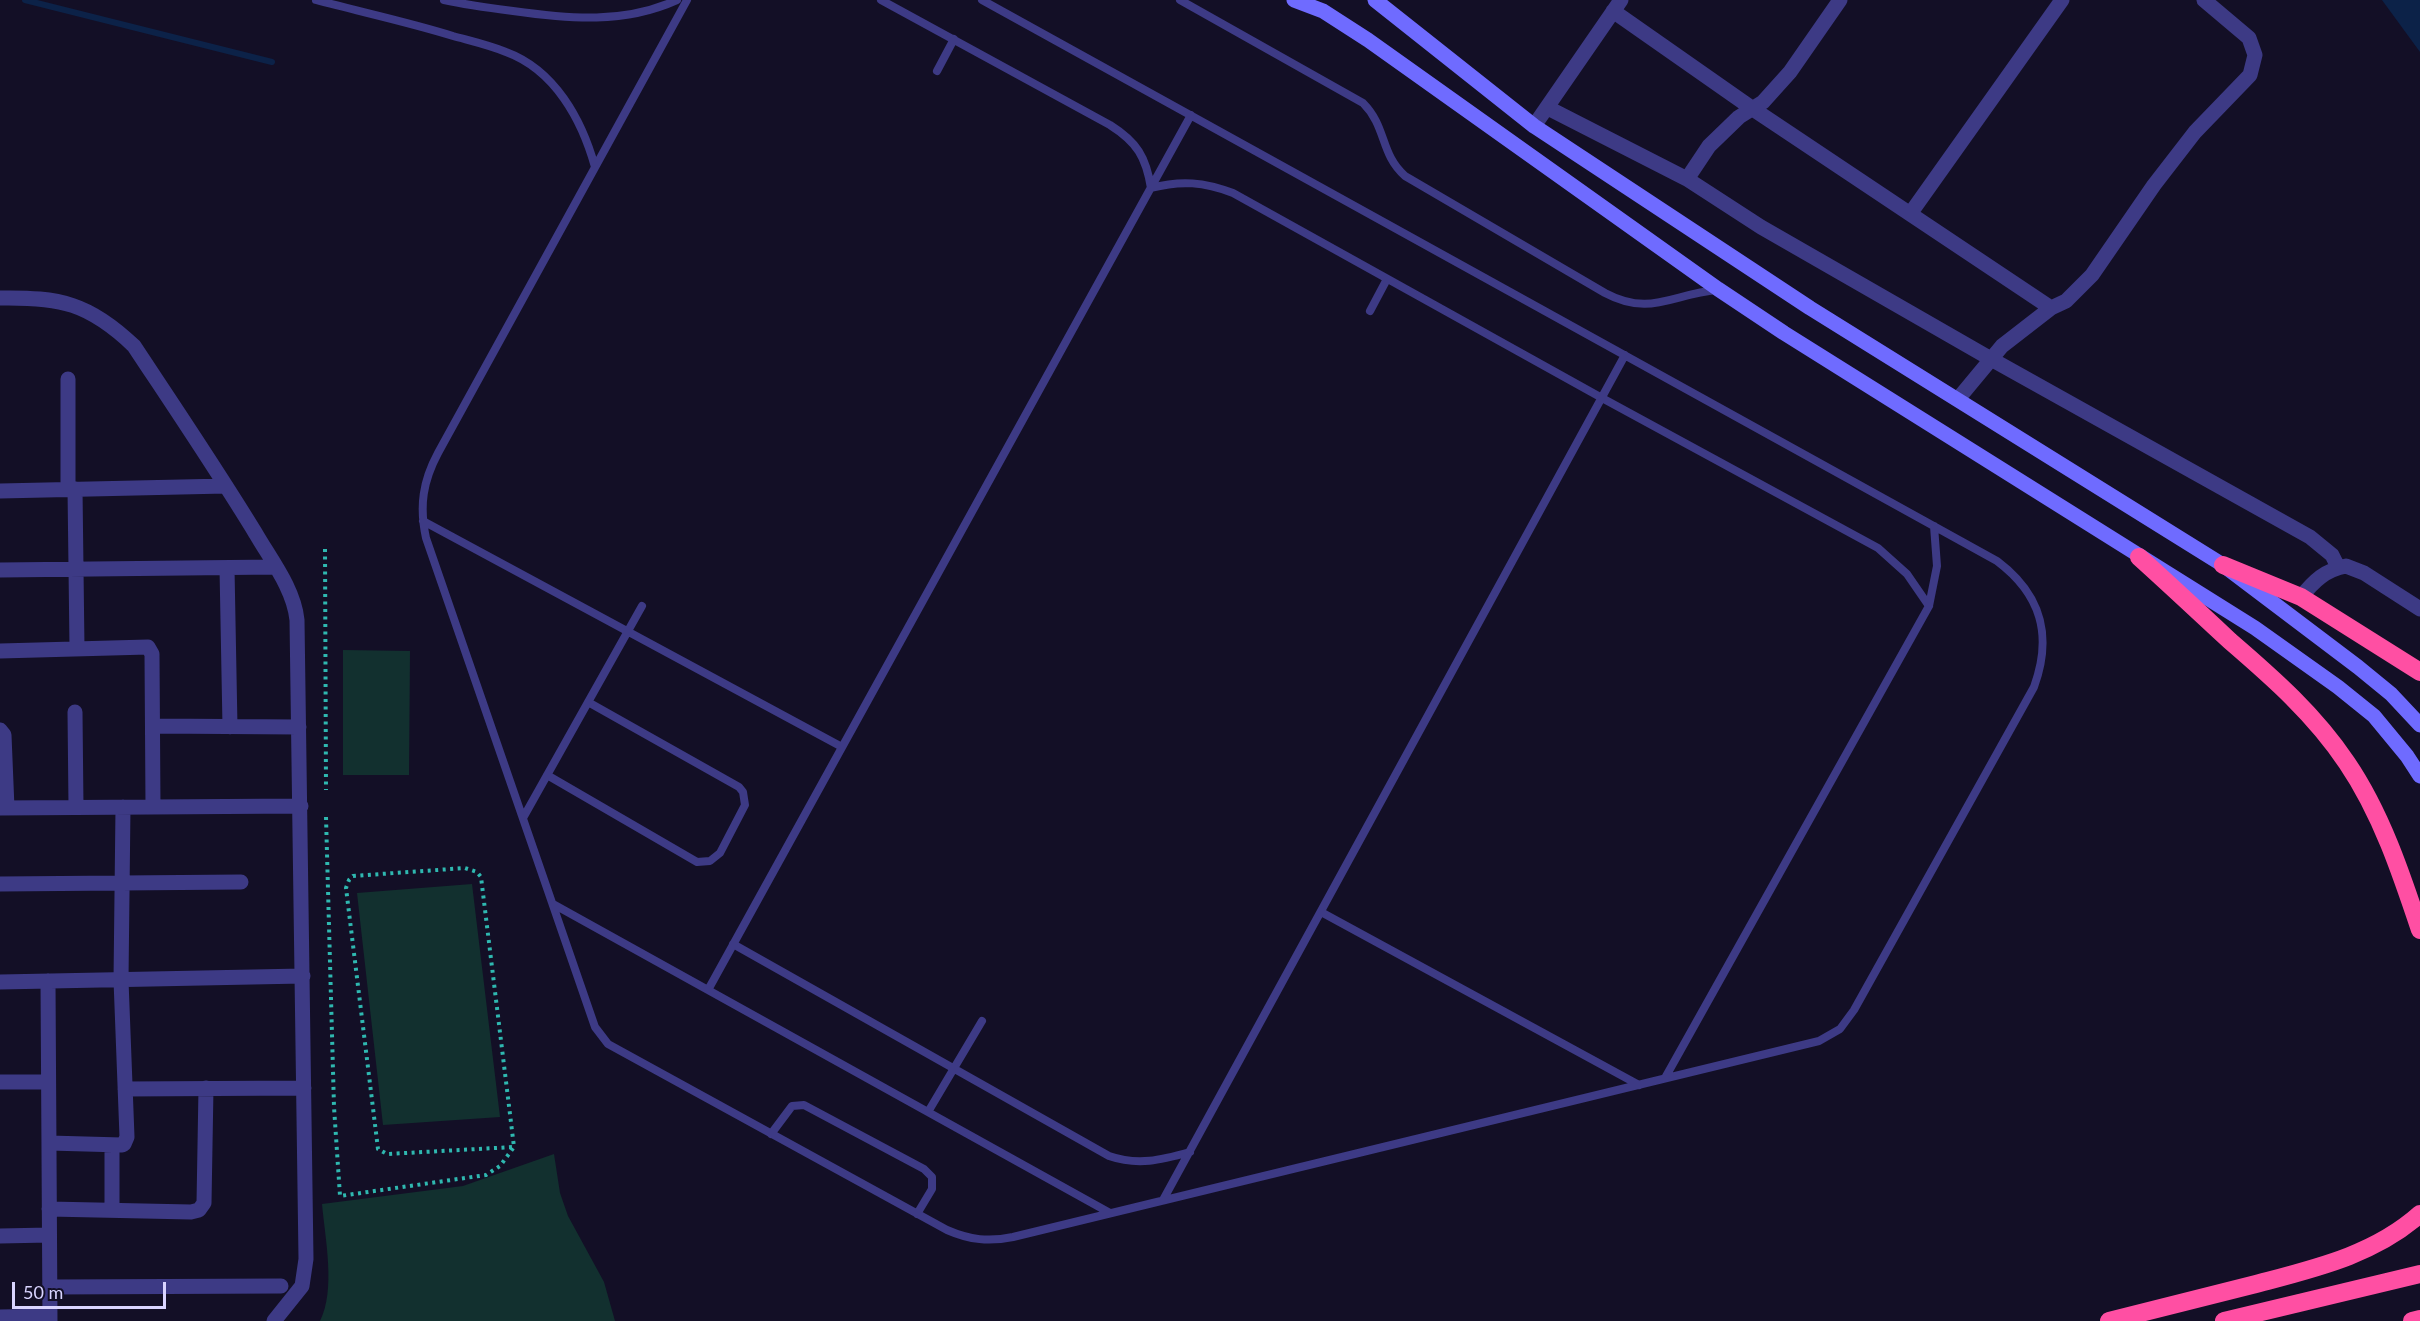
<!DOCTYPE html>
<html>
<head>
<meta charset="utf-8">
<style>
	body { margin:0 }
	#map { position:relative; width:2420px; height:1321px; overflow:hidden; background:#130f26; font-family:Lato,sans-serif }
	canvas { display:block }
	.scale { position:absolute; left:12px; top:1282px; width:154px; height:27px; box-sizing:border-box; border:3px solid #d9d4ff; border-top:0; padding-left:8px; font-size:18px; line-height:21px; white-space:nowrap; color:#d9d4ff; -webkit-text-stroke:4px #130f26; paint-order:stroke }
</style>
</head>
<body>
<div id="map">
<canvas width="2420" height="1321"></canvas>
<div class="scale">50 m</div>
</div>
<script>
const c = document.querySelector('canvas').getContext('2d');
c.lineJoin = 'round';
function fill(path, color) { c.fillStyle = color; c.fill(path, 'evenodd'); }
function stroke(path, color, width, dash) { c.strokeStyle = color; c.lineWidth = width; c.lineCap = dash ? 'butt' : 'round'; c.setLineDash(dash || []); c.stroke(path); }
const green = new Path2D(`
	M 343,650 L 410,651 L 409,775 L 343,775 Z
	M 472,884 L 500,1117 L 383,1125 L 357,893 Z
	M 554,1154 L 560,1193 L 568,1216 L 604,1282 L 615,1321 L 320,1321 C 336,1290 325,1238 322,1204 L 463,1186 Z`);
const water = new Path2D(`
	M 2382,0 L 2420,0 L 2420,52 Z`);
const stream = new Path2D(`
	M 25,0 L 272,62`);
const path = new Path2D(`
	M 325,549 L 326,790
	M 326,817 L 334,1107 L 340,1196 L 486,1175 L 500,1166 L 514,1147 L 481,877 L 477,872 L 465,868 L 353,876 L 349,880 L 346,888 L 378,1149 L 387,1154 L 514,1147`);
const lane = new Path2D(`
	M 316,0 C 361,12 408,22 453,36 C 471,41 489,45 506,52 C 555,70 582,120 595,167
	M 444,0 C 467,5 490,8 513,11 C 570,19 624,24 677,0
	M 687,0 L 438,453 C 423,481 419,506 426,538 L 595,1027 L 608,1044 L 947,1230 C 970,1240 989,1242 1013,1237 L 1819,1041 L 1840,1029 L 1854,1010 L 2034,687 C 2053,635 2041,594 1997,561 L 982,0
	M 881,0 L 1110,125 C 1137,142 1146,157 1151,188 C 1181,180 1204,182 1233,193 L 1602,398 L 1878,548 L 1907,574 L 1929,606
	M 1180,0 L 1363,103 C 1387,127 1380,154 1405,176 L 1605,293 C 1650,317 1672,294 1717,290
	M 937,71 L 954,39
	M 1370,311 L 1387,279
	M 423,521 L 842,747
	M 547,775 L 697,862 L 710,861 L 720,853 L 745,805 L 743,792 L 739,787 L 588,702
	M 523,818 L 642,606
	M 553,904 L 1110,1213
	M 1321,912 L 1639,1085
	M 733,944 L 1109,1156 C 1138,1166 1161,1160 1190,1152
	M 708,990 L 1191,115
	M 1665,1078 L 1929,606 L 1937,566 L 1934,526
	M 928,1112 L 982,1021
	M 771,1134 L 792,1106 L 804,1105 L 924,1169 L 932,1177 L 932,1189 L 917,1214
	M 1163,1200 L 1625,355`);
const street = new Path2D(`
	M 1613,11 L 1753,109 L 2051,308
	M 1548,108 L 1687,179 L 1761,227 L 1991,359 L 2310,537 L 2332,555 L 2338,567
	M 1534,126 L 1621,0
	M 1687,179 L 1709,146 L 1739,117 L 1763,102 L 1790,72 L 1840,0
	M 1910,214 L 2062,0
	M 0,298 C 60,297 89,303 134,346 C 175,408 217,470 256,534 C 271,560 294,589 297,620 L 306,1259 L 302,1286 L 274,1321
	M 68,379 L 68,489
	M 1958,399 L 2002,346 L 2051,308 L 2066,301 L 2092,275 L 2154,185 L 2195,132 L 2250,75 L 2255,55 L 2249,38 L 2204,0
	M 75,489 L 77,648
	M 0,491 L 226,486
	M 227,568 L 230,727
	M 0,570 L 276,567
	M 2301,597 C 2314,581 2325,570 2346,566 L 2364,573 L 2420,609
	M 0,651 L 148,647 L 152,654 L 153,807
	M 75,712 L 76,807
	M 153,726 L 299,727
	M 0,730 L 4,735 L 7,808
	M 0,808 L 301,806
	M 0,884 L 241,882
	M 48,981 L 50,1321
	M 0,982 L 303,976
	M 0,1082 L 48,1082
	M 125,1089 L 304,1088
	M 49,1143 L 122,1145 L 124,1144 L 127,1137 L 121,980 L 123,807
	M 112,1145 L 112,1210
	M 49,1209 L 191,1212 L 199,1210 L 204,1203 L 206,1088
	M 0,1236 L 49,1235
	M 50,1287 L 281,1286
	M 0,1317 L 50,1316`);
const secondary = new Path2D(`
	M 1294,0 L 1323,11 L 1368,40 L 1718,289 L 1784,333 L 2255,628 L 2338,687 L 2374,716 L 2407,756 L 2420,776
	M 1375,0 L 1534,126 L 1810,308 L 2223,565 L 2358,667 L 2391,694 L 2420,725`);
const highway = new Path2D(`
	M 2139,557 C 2170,585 2200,613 2230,641 C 2273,678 2315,715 2347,763 C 2381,813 2401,873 2420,930
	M 2223,565 L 2301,597 L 2420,672
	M 2109,1321 C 2157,1309 2204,1297 2252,1285 C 2312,1269 2373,1256 2420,1214
	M 2224,1321 L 2420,1274
	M 2412,1321 L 2420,1319`);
fill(green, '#12302f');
fill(water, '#0c2248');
stroke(stream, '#0c2248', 6);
stroke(path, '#2fb8b0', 4, [3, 4.5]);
stroke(lane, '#3d3a85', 8);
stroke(street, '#3d3a85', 15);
stroke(secondary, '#6f6bff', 15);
stroke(highway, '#ff4fa3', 18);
</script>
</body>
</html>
